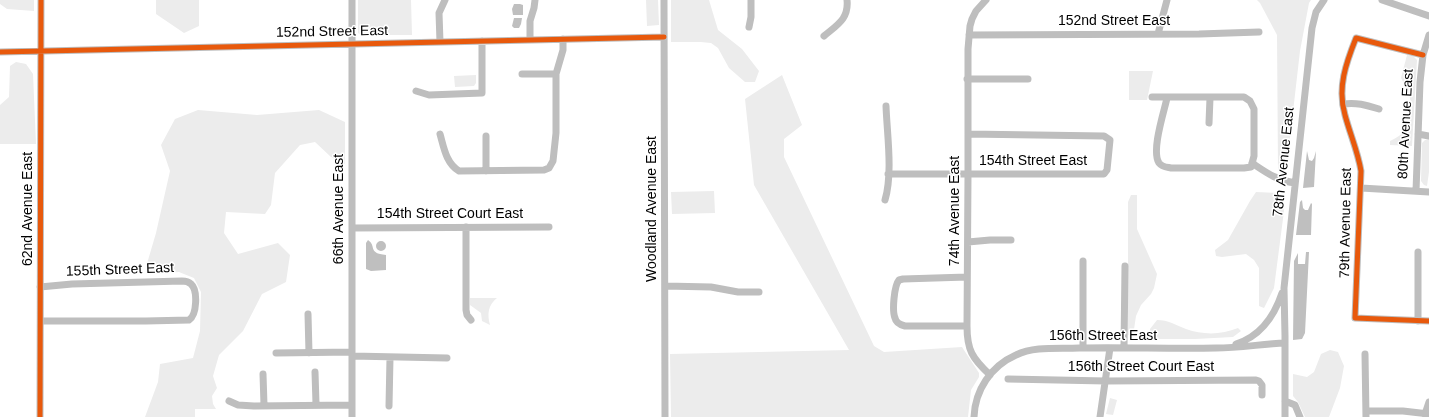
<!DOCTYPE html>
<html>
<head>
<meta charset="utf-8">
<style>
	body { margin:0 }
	canvas { display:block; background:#fff }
</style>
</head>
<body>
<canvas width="1429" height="417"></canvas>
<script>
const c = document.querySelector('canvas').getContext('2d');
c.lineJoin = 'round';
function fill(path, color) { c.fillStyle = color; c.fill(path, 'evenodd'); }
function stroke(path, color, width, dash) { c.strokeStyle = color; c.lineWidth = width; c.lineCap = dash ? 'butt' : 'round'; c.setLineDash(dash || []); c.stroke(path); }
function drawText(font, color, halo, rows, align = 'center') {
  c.font = font + ' Arial,sans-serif'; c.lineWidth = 3; c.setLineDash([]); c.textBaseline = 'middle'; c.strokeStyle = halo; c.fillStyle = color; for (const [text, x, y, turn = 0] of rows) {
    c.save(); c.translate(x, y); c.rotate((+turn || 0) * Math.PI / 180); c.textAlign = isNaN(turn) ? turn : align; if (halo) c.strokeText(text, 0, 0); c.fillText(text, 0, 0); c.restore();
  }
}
const green = new Path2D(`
	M 0,0 L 34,0 L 34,11 L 7,9 L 0,4 Z
	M 156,0 L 199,0 L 199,26 L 184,33 L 156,14 Z
	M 358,0 L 411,0 L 412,35 L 361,35 L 358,33 Z
	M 646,0 L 658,0 L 659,25 L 647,26 Z
	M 671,0 L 709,0 L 718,30 L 742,49 L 759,71 L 755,82 L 745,82 L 729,68 L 718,48 L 711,43 L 701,42 L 671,42 Z
	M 1257,0 L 1311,0 L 1309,3 L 1300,51 L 1287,164 L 1283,170 L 1278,171 L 1277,35 L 1260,3 Z
	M 1407,55 L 1413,56 L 1417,60 L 1412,146 L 1390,145 L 1390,141 C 1419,129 1415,101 1401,78 Z
	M 16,62 L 26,64 L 33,74 L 36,144 L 0,144 L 0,105 L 9,97 L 10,66 Z
	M 1129,71 L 1153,71 L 1147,100 L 1129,100 Z
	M 476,75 L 476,83 L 474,86 L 455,87 L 454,76 Z
	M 782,75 L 802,125 L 784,139 L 784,157 L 874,346 L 884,352 L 962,347 L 979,373 L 979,377 L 971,390 L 968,417 L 671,417 L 670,354 L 849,350 L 754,185 L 745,99 Z
	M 198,110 L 257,115 L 319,110 L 345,122 L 345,164 L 331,157 L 315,142 L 300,145 L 275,173 L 271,205 L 265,214 L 226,212 L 224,233 L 238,254 L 278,243 L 290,255 L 286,282 L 262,294 L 243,331 L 219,355 L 213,376 L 217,388 L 212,396 L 213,404 L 216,409 L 195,409 L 195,417 L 145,417 L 158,382 L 160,364 L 193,358 L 200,331 L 201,292 L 194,278 L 179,272 L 149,274 L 146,267 L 156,233 L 170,171 L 161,145 L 175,119 Z
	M 1429,139 L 1429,172 L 1427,186 L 1424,185 L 1421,181 L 1422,143 L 1425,140 Z
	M 714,191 L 715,213 L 672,214 L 671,192 Z
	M 1256,192 L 1278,193 L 1283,197 L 1284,211 L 1274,288 L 1264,308 L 1259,306 L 1259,268 L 1254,260 L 1246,254 L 1222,257 L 1216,256 L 1215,250 L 1228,240 L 1250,201 Z
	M 1131,195 L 1137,195 L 1137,229 L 1157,274 L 1154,288 L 1151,294 L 1141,305 L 1136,316 L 1133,336 L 1128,335 L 1128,202 Z
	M 470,298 L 497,298 C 488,305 487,314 490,325 L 482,321 L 481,313 L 470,305 Z
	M 1157,320 C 1168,320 1176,325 1186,329 C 1203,335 1221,335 1238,328 L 1241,331 L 1233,337 L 1195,339 L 1157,339 L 1150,335 L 1150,329 Z
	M 1330,350 L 1338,352 L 1344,366 L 1340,388 L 1329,417 L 1305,417 L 1298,402 L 1293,396 L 1293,374 L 1307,377 L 1314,372 L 1321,354 Z
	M 1110,398 L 1117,400 L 1113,415 L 1106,414 Z`);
const water = new Path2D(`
	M 514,4 L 520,4 L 523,5 L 523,15 L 513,15 L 512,9 Z
	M 514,18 L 522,18 L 521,24 L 519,28 L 514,28 L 512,26 Z
	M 1307,151 L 1309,160 L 1312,161 L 1314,158 L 1316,151 L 1314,187 L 1303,188 Z
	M 1302,200 L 1303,208 L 1305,210 L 1308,210 L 1311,203 L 1312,204 L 1311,235 L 1296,235 L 1300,202 Z
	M 368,240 C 377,246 367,253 386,255 L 386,270 L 371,271 L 366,269 L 366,243 Z
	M376 246a5 5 0 1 1 10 0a5 5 0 1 1-10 0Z
	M 1306,252 L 1309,252 L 1305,333 L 1302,339 L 1293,340 L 1294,261 L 1298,253 L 1298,264 L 1305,264 Z`);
const minor = new Path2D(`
	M 664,0 L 665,417
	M 986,0 L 976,11 L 972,19 L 970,26 L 968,49 L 968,175 L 967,326 C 967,350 972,358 990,375
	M 1382,0 L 1429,16
	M 749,27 L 751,17 L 751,0
	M 1158,34 L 1167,0
	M 969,35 L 1199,34 L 1259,32
	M 824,36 C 837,25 849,19 847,0
	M 530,40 L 530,21 L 534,8 L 535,0
	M 440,42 L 439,13 L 445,0
	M 0,52 L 664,37
	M 1423,55 L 1356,38 C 1346,63 1337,88 1345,115 C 1350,134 1358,152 1361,171 L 1355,318 L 1429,321
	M 522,74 L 556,74
	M 967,79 L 1028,79
	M 416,91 L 429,95 L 482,93 L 482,41
	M 1152,97 L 1244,97 L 1250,101 L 1254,109 L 1254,156 L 1251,167 L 1244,168 L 1171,168 C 1166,167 1162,167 1159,163 C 1151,151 1164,112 1167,98
	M 1343,104 C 1356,102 1366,105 1379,109
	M 1209,123 L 1210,98
	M 440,134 C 444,148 446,163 459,171 L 544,170 L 549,168 L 553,161 L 556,133 L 556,74 L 563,50 L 563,39
	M 1418,134 L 1429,136
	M 1252,163 C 1267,173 1276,180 1295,183
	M 486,171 L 486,136
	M 888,174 L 1104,174 L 1107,170 L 1110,140 L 1104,136 L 968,134
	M 1361,188 L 1429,192
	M 1416,191 L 1420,82 L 1423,55 L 1429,35
	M 885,200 C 893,173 887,134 886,106
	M 466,227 L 466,310 L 467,315 L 471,320
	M 352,228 L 549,227
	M 968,242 L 990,240 L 1011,240
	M 1418,252 L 1418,321
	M 1083,261 L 1083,348
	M 665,286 L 711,287 L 738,292 L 759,292
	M 40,287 L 72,284 L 182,281 C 185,281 189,282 191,284 C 198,290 197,315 189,320 L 146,321 L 41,321
	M 308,314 L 309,353
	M 967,326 L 905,326 C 901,325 896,323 895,318 C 892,311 894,286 899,280 L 903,279 L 967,277
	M 1236,344 C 1261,336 1274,317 1282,293
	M 1124,348 L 1125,266
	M 276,353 L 352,352
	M 1365,354 L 1366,417
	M 352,356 L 447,358
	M 315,372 L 316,404
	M 263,374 L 264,405
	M 1008,379 L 1106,381 L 1256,380 L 1259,381 L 1262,385 L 1262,395
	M 229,401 L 238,405 L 254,406 L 352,405
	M 1285,401 L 1295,405 L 1300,417
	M 389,406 L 390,358
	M 1366,411 L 1403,411 L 1429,414
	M 40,417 L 41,0
	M 352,417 L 352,0
	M 974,417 C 975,390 991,366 1016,355 C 1035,346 1058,349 1079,348 C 1124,347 1170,349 1216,348 C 1239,348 1262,344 1285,343
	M 1100,417 L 1110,348
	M 1285,417 L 1285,336 L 1284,288 L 1312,28 L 1316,12 L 1324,0
	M 1426,417 L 1425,414 L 1429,402`);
const cycleway = new Path2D(`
	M 0,52 L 664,37
	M 1423,55 L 1356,38 C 1346,63 1337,88 1345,115 C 1350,134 1358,152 1361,171 L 1355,318 L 1429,321
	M 40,417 L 41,0`);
const streetNames = [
	["152nd Street East",1114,21],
	["152nd Street East",332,32,-1],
	["80th Avenue East",1406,124,-87],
	["154th Street East",1033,161],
	["78th Avenue East",1284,162,-84],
	["62nd Avenue East",28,209,-90],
	["66th Avenue East",339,209,-90],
	["Woodland Avenue East",652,209,-90],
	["74th Avenue East",955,211,-90],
	["154th Street Court East",450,214],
	["79th Avenue East",1346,223,-89],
	["155th Street East",120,270,-2],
	["156th Street East",1103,336],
	["156th Street Court East",1141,367]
];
fill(green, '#ececec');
fill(water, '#bfbfbf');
stroke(minor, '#bebebe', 7);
stroke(cycleway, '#e8590c', 5);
drawText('14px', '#000', '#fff', streetNames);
</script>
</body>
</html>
